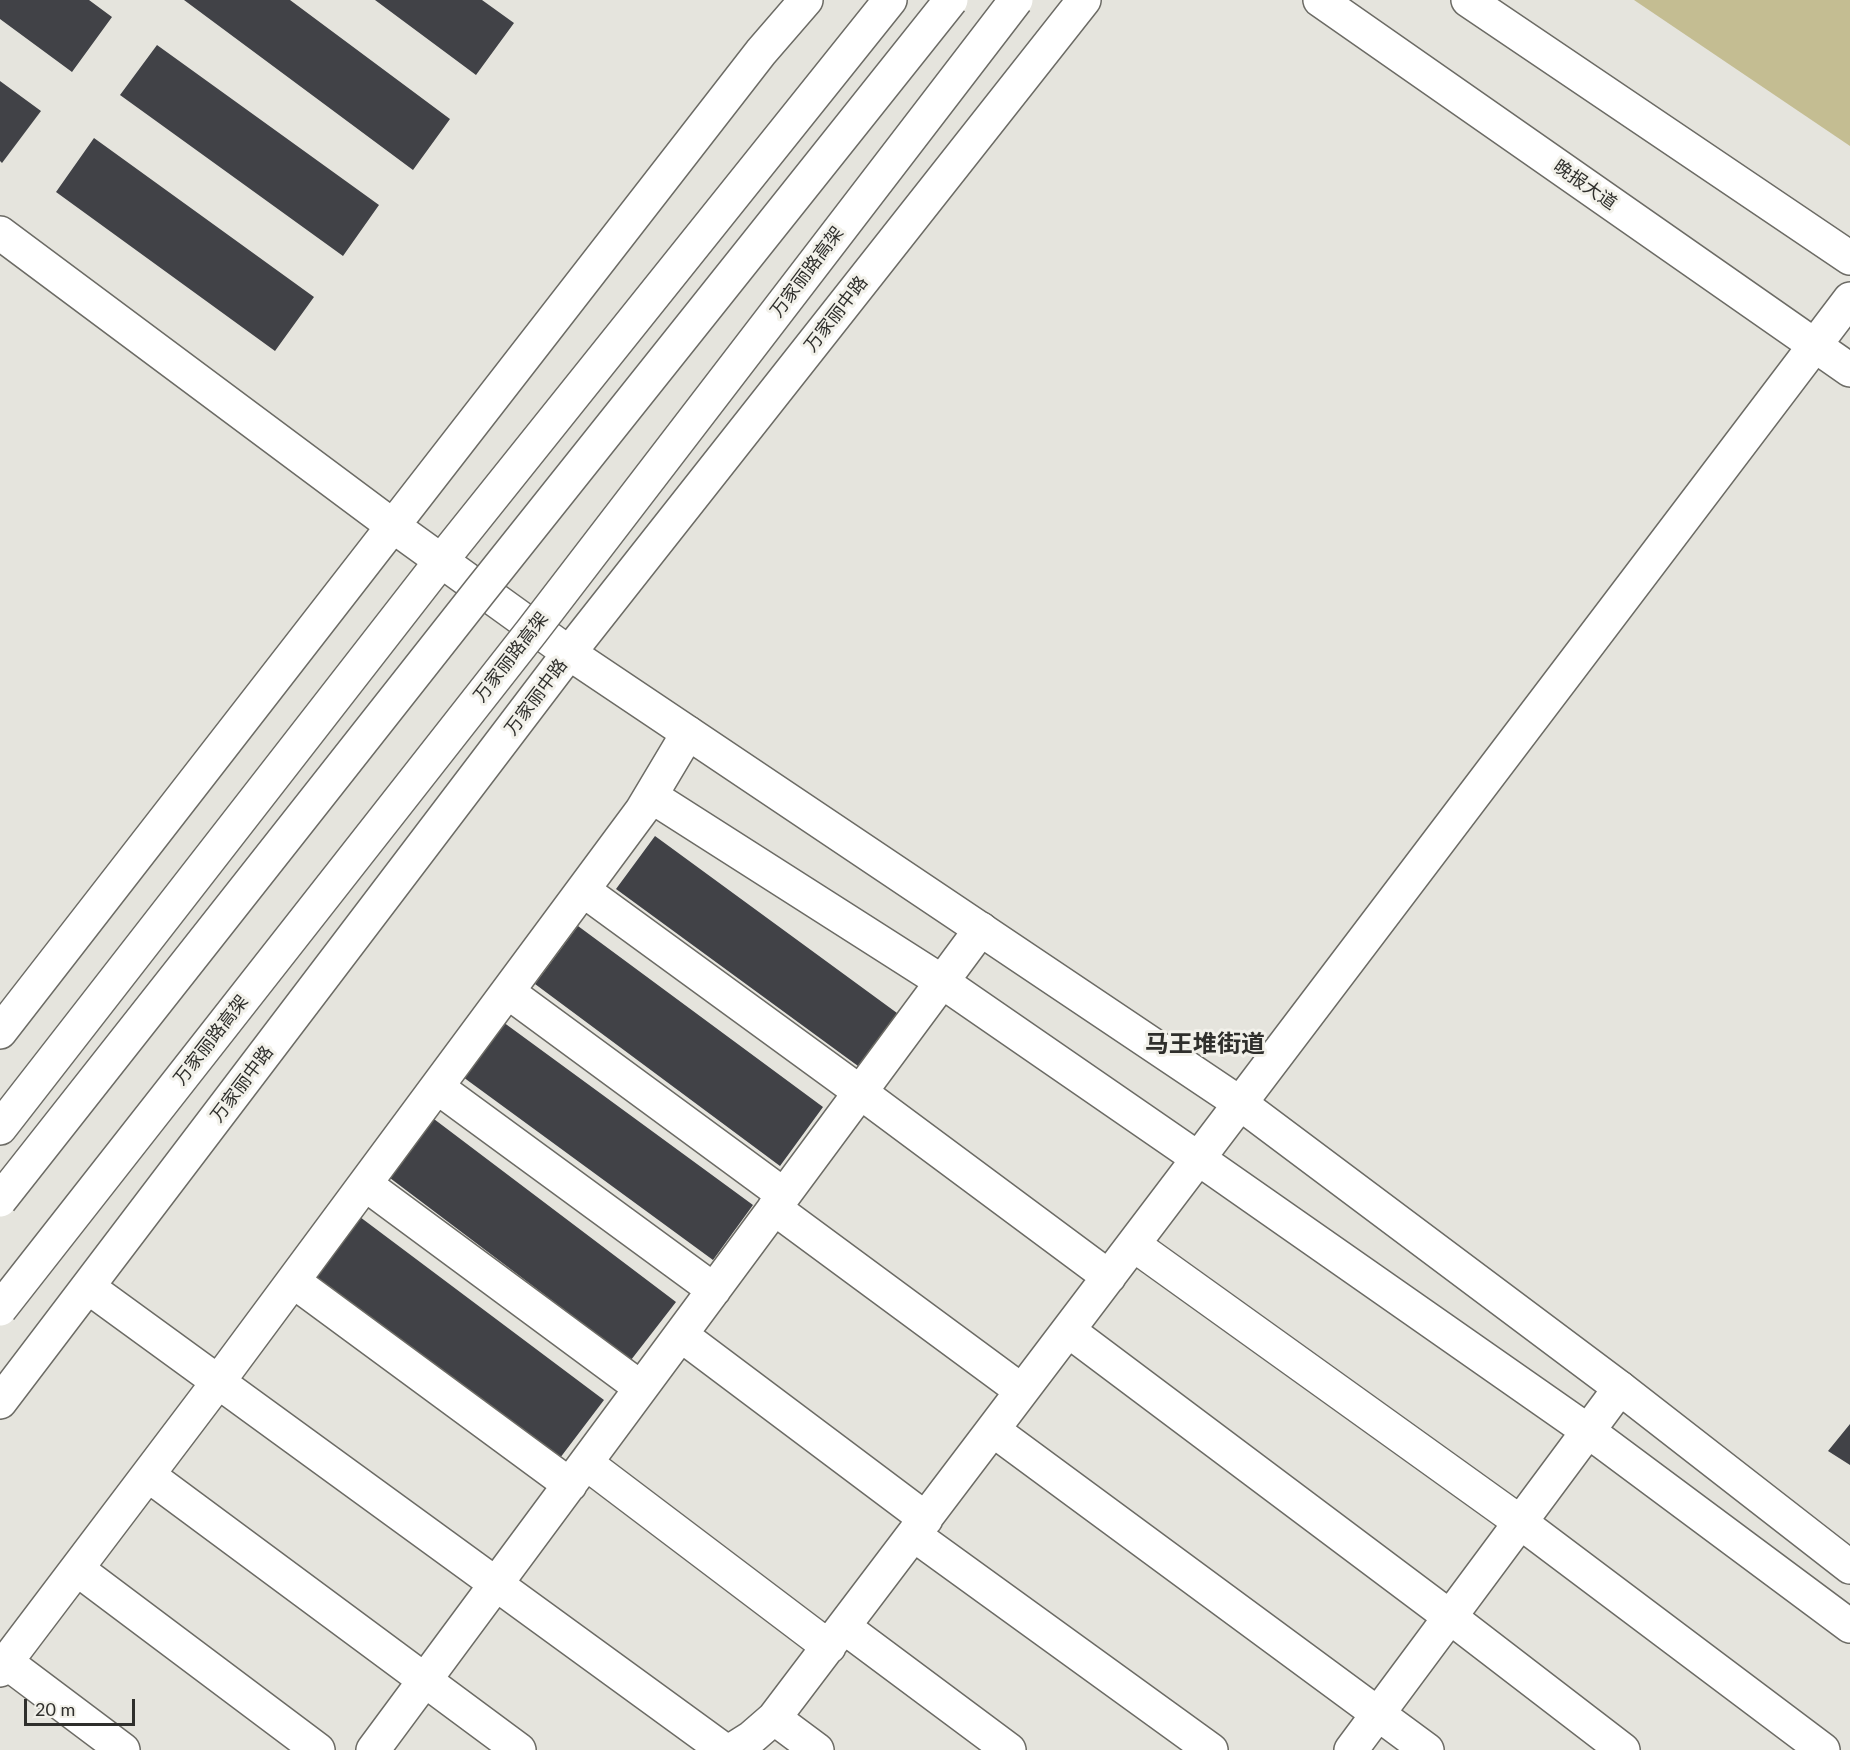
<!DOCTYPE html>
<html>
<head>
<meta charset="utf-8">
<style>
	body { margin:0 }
	#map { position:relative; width:1850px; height:1750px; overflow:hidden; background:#e5e4dd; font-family:Lato,sans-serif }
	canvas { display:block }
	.scale { position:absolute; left:24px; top:1699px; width:111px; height:27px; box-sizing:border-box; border:3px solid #2f2f2c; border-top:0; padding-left:8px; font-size:18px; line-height:21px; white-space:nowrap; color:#2f2f2c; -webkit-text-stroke:4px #f2f1ea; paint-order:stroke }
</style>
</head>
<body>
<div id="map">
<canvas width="1850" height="1750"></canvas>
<div class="scale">20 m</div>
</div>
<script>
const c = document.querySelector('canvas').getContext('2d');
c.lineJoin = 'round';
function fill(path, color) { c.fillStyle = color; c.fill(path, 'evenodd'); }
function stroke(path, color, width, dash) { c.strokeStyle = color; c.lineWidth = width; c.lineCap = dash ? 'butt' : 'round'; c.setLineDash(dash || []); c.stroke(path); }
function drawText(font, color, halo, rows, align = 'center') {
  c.font = font + ' Lato,"Noto Sans SC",sans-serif'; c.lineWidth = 6; c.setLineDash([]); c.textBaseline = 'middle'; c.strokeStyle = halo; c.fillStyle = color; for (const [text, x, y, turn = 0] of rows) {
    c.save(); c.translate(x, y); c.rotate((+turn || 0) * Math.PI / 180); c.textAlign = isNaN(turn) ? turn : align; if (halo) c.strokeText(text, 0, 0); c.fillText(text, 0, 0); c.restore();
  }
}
const green = new Path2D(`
	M 1634,0 L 1850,0 L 1850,146 Z`);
const building = new Path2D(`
	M 0,0 L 89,0 L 112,17 L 72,72 L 0,19 Z
	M 184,0 L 290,0 L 450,119 L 413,170 Z
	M 375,0 L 482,0 L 514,23 L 476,75 Z
	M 157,45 L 379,205 L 343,256 L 120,95 Z
	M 0,81 L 41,111 L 2,163 L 0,161 Z
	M 94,138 L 314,297 L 275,351 L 56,192 Z
	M 655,836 L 897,1013 L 858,1066 L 616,889 Z
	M 578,926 L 823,1107 L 780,1166 L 535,984 Z
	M 503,1022 L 753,1205 L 713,1260 L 463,1077 Z
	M 430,1116 L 676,1302 L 631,1360 L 386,1175 Z
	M 356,1214 L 604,1400 L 560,1458 L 311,1273 Z
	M 1850,1424 L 1850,1465 L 1828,1451 Z`);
const minor = new Path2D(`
	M 651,796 L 941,981 L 1199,1159 L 1588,1431 L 1850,1626
	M 583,890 L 860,1092 L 1109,1277
	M 508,992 L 784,1195
	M 437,1087 L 714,1290
	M 365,1184 L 641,1388
	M 774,1208 L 1022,1391
	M 1134,1245 L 1520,1522 L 1823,1750
	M 293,1281 L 570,1485
	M 88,1287 L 724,1750
	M 1069,1331 L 1450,1617 L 1623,1750
	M 681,1335 L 926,1519
	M 993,1430 L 1427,1750
	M 586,1463 L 829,1647
	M 148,1475 L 519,1750
	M 914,1535 L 1211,1750
	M 77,1569 L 318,1750
	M 844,1627 L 1009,1750
	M 6,1662 L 123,1750
	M 0,1670 L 218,1382 L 642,810 L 688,733
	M 774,1718 L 817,1750
	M 373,1750 L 981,929
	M 732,1750 L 751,1738 L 774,1718 L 1850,299
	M 1351,1750 L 1620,1388`);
const tertiary = new Path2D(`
	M 0,233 L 393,526 L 569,653 L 1241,1104 L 1620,1388 L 1850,1567
	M 0,1032 L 761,52 L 806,0`);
const secondary = new Path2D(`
	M 1320,0 L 1850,370
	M 1468,0 L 1850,258`);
const primary = new Path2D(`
	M 0,1128 L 441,561 L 890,0
	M 0,1402 L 569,653 L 1084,0`);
const trunkBridge = new Path2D(`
	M 0,1200 L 480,591 L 951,0
	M 0,1309 L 532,631 L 1016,0`);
const streetNames = [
	["晚报大道",1585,185,35],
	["万家丽路高架",807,272,-53],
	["万家丽中路",836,314,-52],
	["万家丽路高架",511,657,-52],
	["万家丽中路",536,697,-53],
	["万家丽路高架",211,1040,-52],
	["万家丽中路",242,1084,-53]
];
const districtNames = [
	["马王堆街道",1205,1044]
];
fill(green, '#c4bd92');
fill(building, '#414247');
stroke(minor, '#6c6b65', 36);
stroke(tertiary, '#6c6b65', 36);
stroke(secondary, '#6c6b65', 36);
stroke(primary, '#6c6b65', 36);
stroke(minor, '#fff', 33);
stroke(tertiary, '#fff', 33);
stroke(secondary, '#fff', 33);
stroke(primary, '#fff', 33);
stroke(trunkBridge, '#6c6b65', 36, []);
stroke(trunkBridge, '#fff', 33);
drawText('18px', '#2f2f2c', '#f2f1ea', streetNames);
drawText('bold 24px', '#2f2f2c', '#f2f1ea', districtNames);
</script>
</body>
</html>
